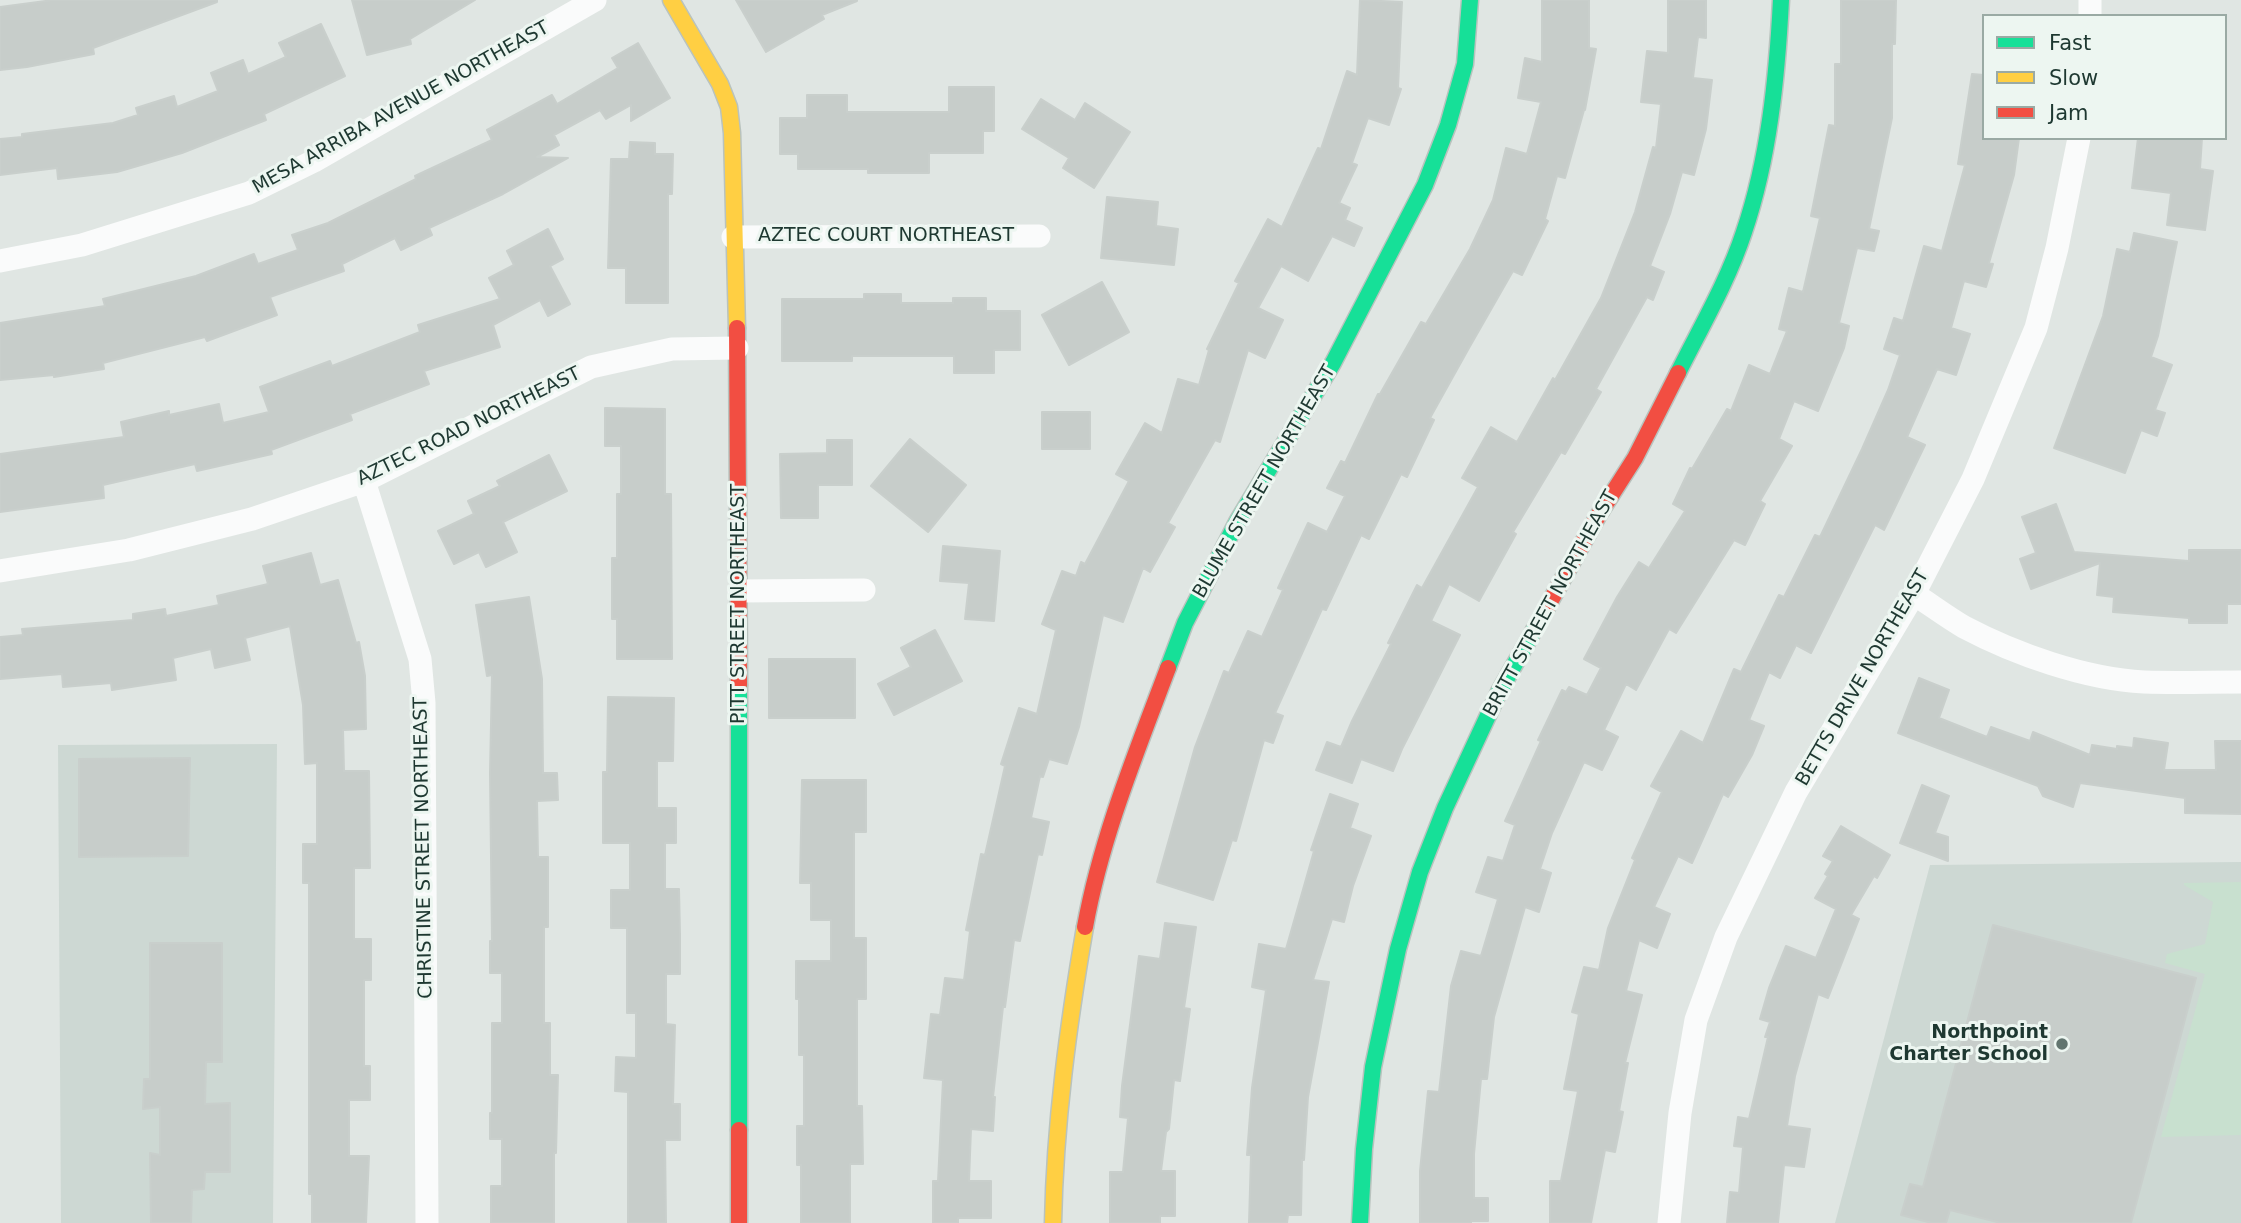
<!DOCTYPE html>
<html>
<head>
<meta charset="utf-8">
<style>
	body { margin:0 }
	#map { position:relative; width:2241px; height:1223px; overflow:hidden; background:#e0e6e3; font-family:"DejaVu Sans",sans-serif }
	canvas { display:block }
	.legend { position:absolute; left:1982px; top:14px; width:245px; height:126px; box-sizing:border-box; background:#edf6f1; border:2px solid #9aaaa4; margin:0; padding:9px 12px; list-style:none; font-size:21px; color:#1e3831 }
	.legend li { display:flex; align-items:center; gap:14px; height:35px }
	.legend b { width:35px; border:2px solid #9aaaa4 }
</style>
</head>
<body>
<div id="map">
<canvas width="2241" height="1223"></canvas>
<ul class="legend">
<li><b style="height:9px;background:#16e098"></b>Fast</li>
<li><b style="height:9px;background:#ffcf43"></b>Slow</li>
<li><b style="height:9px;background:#f24e42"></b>Jam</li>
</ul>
</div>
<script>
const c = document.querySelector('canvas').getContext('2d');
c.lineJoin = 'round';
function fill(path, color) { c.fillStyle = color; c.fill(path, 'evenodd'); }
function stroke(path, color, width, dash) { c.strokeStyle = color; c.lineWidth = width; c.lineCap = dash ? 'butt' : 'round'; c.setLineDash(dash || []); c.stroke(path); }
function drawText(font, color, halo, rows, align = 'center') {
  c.font = font + ' "DejaVu Sans",sans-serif'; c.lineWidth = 6; c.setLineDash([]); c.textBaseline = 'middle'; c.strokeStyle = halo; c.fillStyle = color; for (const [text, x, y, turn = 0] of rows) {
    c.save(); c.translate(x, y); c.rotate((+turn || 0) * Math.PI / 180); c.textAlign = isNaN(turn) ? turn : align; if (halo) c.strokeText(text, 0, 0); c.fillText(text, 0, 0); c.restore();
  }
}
const built = new Path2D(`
	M 277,744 L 273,1223 L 61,1223 L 58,745 Z
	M 2241,862 L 2241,1223 L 1835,1223 L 1930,865 Z`);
const green = new Path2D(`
	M 2241,882 L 2241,1135 L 2161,1137 L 2205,974 L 2165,963 L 2167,954 L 2205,944 L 2213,902 L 2184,885 L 2184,883 Z`);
const building = new Path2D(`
	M 53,0 L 217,0 L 217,2 L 93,48 L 94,54 L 27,67 L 0,70 L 0,7 Z
	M 352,0 L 475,0 L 410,39 L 411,44 L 367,55 Z
	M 736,0 L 857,0 L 857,1 L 822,15 L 824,19 L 766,52 Z
	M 1360,0 L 1402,2 L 1398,88 L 1401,89 L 1389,125 L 1368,118 L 1352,163 L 1357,165 L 1339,203 L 1350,208 L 1345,220 L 1362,228 L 1354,246 L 1332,236 L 1308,281 L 1281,266 L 1258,308 L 1283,320 L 1265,358 L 1248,350 L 1220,442 L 1215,440 L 1168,523 L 1175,527 L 1150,572 L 1143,568 L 1123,622 L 1103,615 L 1079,727 L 1067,764 L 1049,759 L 1043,777 L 1040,776 L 1031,818 L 1049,822 L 1042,855 L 1038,854 L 1020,941 L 1014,940 L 1005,1007 L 1003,1007 L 993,1097 L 995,1097 L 993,1131 L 971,1129 L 969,1181 L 991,1181 L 991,1218 L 958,1218 L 958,1223 L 933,1223 L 933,1181 L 938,1181 L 943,1080 L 924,1078 L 931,1014 L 940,1015 L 945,978 L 964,980 L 970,931 L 966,930 L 981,854 L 985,855 L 1005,766 L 1001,764 L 1019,708 L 1037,714 L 1056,630 L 1042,624 L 1062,571 L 1076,576 L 1081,562 L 1085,564 L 1129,481 L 1116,474 L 1145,423 L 1162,433 L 1178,379 L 1199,385 L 1209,350 L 1207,349 L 1239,283 L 1235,281 L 1268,219 L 1282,227 L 1318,148 L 1321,149 L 1347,71 L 1357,75 Z
	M 1542,0 L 1589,0 L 1589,48 L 1596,49 L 1585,110 L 1584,110 L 1565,178 L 1557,176 L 1545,219 L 1548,221 L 1522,275 L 1513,271 L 1469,348 L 1430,418 L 1434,420 L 1407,477 L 1401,474 L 1369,539 L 1361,535 L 1326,610 L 1322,609 L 1275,713 L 1283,716 L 1273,743 L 1264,740 L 1236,841 L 1232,840 L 1213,900 L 1157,882 L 1195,747 L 1224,671 L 1229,673 L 1248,631 L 1262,637 L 1283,590 L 1278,588 L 1308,523 L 1327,532 L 1345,496 L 1327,488 L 1341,461 L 1345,463 L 1378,394 L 1380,394 L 1421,322 L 1426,324 L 1470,249 L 1493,200 L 1506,148 L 1527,154 L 1541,102 L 1518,98 L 1525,58 L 1542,62 Z
	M 1668,0 L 1706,0 L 1706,38 L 1698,37 L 1693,78 L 1712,80 L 1706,129 L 1694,175 L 1682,172 L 1670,214 L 1650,266 L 1664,272 L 1653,300 L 1647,297 L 1596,389 L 1601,392 L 1565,454 L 1561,452 L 1513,532 L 1516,534 L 1479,601 L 1449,584 L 1431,621 L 1460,635 L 1402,749 L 1393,771 L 1361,759 L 1352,783 L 1316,770 L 1327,742 L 1341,747 L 1352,721 L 1391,644 L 1388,643 L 1417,585 L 1422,588 L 1478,487 L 1462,478 L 1491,427 L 1517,442 L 1553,378 L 1555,380 L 1601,298 L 1635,212 L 1653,147 L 1656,148 L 1661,104 L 1641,102 L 1647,51 L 1668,53 Z
	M 1841,0 L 1896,0 L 1895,44 L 1892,44 L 1892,118 L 1869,229 L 1879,231 L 1874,251 L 1857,248 L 1839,323 L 1849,326 L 1844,348 L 1818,411 L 1794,401 L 1779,439 L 1792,446 L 1760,501 L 1765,504 L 1745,545 L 1734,540 L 1676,633 L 1669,629 L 1636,690 L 1626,684 L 1604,730 L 1618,737 L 1602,770 L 1584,762 L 1552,833 L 1540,869 L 1551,873 L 1539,912 L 1525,907 L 1494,1017 L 1487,1079 L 1481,1079 L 1474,1154 L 1474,1198 L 1488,1198 L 1488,1221 L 1471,1221 L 1471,1223 L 1420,1223 L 1420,1171 L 1428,1091 L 1439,1092 L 1451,986 L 1461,951 L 1481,956 L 1498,899 L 1476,892 L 1488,857 L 1503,861 L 1515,825 L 1505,821 L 1541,741 L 1538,740 L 1562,690 L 1566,692 L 1569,687 L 1587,695 L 1601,668 L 1584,659 L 1617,597 L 1639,562 L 1649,568 L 1685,511 L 1673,504 L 1690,468 L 1692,469 L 1727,409 L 1731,411 L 1749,365 L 1770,374 L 1787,331 L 1779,329 L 1789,288 L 1803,292 L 1820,218 L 1811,216 L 1829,125 L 1835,126 L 1835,64 L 1841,64 Z
	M 321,24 L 345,76 L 264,114 L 266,120 L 182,153 L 117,172 L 58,179 L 57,168 L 0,175 L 0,139 L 22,137 L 22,134 L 113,123 L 138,115 L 136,108 L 174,96 L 177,107 L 218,91 L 211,73 L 243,60 L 248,74 L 286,57 L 279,43 Z
	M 638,43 L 670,98 L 631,121 L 631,105 L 606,119 L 600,110 L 554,135 L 559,145 L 537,157 L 568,158 L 503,194 L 429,228 L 432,235 L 401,250 L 395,238 L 342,264 L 344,271 L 270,297 L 277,315 L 207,341 L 205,337 L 103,363 L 104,369 L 54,377 L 54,375 L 0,380 L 0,323 L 105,306 L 103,299 L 196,276 L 254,254 L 258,264 L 298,250 L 292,235 L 328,223 L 416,179 L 415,176 L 492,140 L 487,130 L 552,95 L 557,104 L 618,68 L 612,58 Z
	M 1972,74 L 1984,75 L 1984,138 L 2019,138 L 2014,175 L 1989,263 L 1993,264 L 1986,287 L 1964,281 L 1951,328 L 1970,334 L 1956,375 L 1937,369 L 1907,437 L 1925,445 L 1884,530 L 1875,525 L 1811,653 L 1796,645 L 1780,678 L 1769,672 L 1749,720 L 1764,726 L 1752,755 L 1728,797 L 1723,794 L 1692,863 L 1678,856 L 1654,907 L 1670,914 L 1657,948 L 1639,940 L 1626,991 L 1642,995 L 1625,1063 L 1628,1063 L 1619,1111 L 1623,1112 L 1615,1152 L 1605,1150 L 1591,1223 L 1550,1223 L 1550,1181 L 1561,1181 L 1578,1091 L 1564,1089 L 1579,1014 L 1572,1012 L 1584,967 L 1599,970 L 1608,928 L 1635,860 L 1632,858 L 1662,792 L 1651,786 L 1681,731 L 1703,743 L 1734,669 L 1741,672 L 1779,595 L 1784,597 L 1815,535 L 1820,537 L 1862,449 L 1888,390 L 1900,355 L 1884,349 L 1894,318 L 1903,321 L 1924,246 L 1942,251 L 1965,165 L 1958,164 Z
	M 949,87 L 994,87 L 994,131 L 983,131 L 983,153 L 929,153 L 929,173 L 868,173 L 868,169 L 798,169 L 798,154 L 780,154 L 780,118 L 807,118 L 807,95 L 847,95 L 847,112 L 949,112 Z
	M 1041,99 L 1075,120 L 1085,103 L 1130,132 L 1094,188 L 1063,168 L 1069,158 L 1022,129 Z
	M 2138,138 L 2202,138 L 2200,169 L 2213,171 L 2205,230 L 2167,225 L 2171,193 L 2132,188 Z
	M 630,142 L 655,143 L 655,154 L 673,154 L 672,194 L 668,194 L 668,303 L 626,303 L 626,268 L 608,268 L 611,159 L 629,159 Z
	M 1107,197 L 1158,202 L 1156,226 L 1178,229 L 1174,265 L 1101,258 Z
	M 548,229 L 563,259 L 550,266 L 570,304 L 548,316 L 540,300 L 493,325 L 500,347 L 424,371 L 429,384 L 350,414 L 352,420 L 271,450 L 272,454 L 197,471 L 195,464 L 103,485 L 104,498 L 0,512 L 0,454 L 124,437 L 121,422 L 169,411 L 169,415 L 219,404 L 223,423 L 269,412 L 260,387 L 330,361 L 332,366 L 420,332 L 418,325 L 500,299 L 489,278 L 514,265 L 507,251 Z
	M 2134,233 L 2177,242 L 2158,336 L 2151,357 L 2172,365 L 2155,410 L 2165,413 L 2157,436 L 2141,430 L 2125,473 L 2054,448 L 2103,316 L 2117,249 L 2130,252 Z
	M 1102,282 L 1129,332 L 1069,365 L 1042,315 Z
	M 864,294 L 901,294 L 901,303 L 953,303 L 953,298 L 986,298 L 986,311 L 1020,311 L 1020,350 L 994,350 L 994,373 L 954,373 L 954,356 L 852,356 L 852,361 L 782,361 L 782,299 L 864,299 Z
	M 605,408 L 665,409 L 665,494 L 671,494 L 672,659 L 617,659 L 617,619 L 612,619 L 612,558 L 617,558 L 617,494 L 621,494 L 621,446 L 605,446 Z
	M 1042,412 L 1090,412 L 1090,449 L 1042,449 Z
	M 910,439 L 966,485 L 928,532 L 871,486 Z
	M 827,440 L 852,440 L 852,485 L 818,485 L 818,518 L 781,518 L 780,454 L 827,453 Z
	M 549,455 L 567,491 L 503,522 L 517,552 L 486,567 L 479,552 L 454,564 L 438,531 L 474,514 L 468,501 L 500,486 L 497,481 Z
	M 2056,504 L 2074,552 L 2189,561 L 2189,550 L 2241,550 L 2241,604 L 2227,604 L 2227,623 L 2189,623 L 2189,618 L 2113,612 L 2114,597 L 2097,595 L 2100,563 L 2031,589 L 2020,559 L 2036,553 L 2022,517 Z
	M 943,546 L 1000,551 L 994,621 L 965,619 L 969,583 L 940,581 Z
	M 311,553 L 320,585 L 338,580 L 356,643 L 359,642 L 365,676 L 366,729 L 343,730 L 344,771 L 369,771 L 370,868 L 354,868 L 354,939 L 371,939 L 371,980 L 364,980 L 364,1066 L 370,1066 L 370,1100 L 349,1100 L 349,1156 L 369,1156 L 366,1223 L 312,1223 L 312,1194 L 309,1194 L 309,883 L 303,883 L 303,844 L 317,844 L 317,763 L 305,764 L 303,705 L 290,626 L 245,638 L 250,660 L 215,668 L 211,649 L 173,658 L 176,680 L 112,690 L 111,683 L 63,687 L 62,674 L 0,679 L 0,637 L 23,635 L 22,629 L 133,620 L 133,614 L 165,609 L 166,616 L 219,605 L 217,596 L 268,584 L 263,566 Z
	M 529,597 L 542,679 L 543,773 L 557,773 L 558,800 L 537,801 L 538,857 L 548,857 L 548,927 L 544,927 L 544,1023 L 550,1023 L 550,1075 L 558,1075 L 556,1153 L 554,1153 L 554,1223 L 491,1223 L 491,1186 L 502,1186 L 502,1139 L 490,1139 L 490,1113 L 492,1113 L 492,1023 L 502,1023 L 502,973 L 490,973 L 490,941 L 492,941 L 490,773 L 492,675 L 487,676 L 476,605 Z
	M 935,630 L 962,681 L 894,715 L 878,684 L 911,667 L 901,648 Z
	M 769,659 L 855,659 L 855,718 L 769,718 Z
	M 1919,678 L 1949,690 L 1939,718 L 1987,737 L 1991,727 L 2030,741 L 2033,732 L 2090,755 L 2092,745 L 2117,749 L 2117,746 L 2133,748 L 2134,738 L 2168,743 L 2164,770 L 2216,770 L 2215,741 L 2241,741 L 2241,814 L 2185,813 L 2185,798 L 2080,783 L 2073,807 L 2043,796 L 2038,786 L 1898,733 Z
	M 608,697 L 674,698 L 673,761 L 657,761 L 657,808 L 676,808 L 676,843 L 665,843 L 665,889 L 679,889 L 680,935 L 680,974 L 666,974 L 666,1024 L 675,1025 L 673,1104 L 680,1104 L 680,1140 L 665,1140 L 666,1223 L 628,1223 L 628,1092 L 615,1091 L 616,1057 L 636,1058 L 636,1013 L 627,1013 L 627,928 L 611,928 L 611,890 L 630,890 L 630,843 L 603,843 L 603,772 L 607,772 Z
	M 190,758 L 188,856 L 79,857 L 79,759 Z
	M 802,780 L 866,780 L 866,832 L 854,832 L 854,938 L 866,938 L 866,999 L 857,999 L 857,1106 L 862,1106 L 863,1164 L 850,1164 L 850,1223 L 801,1223 L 801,1165 L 797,1165 L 797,1126 L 804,1126 L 804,1055 L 799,1055 L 799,999 L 796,999 L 796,961 L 831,961 L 831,920 L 811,920 L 811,883 L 800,883 Z
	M 1922,785 L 1949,796 L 1935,833 L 1948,837 L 1948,861 L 1900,843 Z
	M 1330,794 L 1358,804 L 1350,828 L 1371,836 L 1353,886 L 1344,922 L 1332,919 L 1313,980 L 1329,982 L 1308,1097 L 1304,1160 L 1302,1160 L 1301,1215 L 1288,1215 L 1287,1223 L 1249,1223 L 1251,1155 L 1247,1155 L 1252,1088 L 1266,990 L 1252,987 L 1259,944 L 1286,949 L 1314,851 L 1311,850 Z
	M 1841,826 L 1890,855 L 1877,878 L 1874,876 L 1851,915 L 1859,919 L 1828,998 L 1818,994 L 1795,1076 L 1787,1126 L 1810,1129 L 1804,1167 L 1784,1165 L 1778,1223 L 1727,1223 L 1730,1192 L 1739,1193 L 1743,1147 L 1734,1146 L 1738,1117 L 1749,1119 L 1768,1037 L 1765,1037 L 1770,1022 L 1760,1019 L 1769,988 L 1786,946 L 1816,958 L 1836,909 L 1815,898 L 1828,876 L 1825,874 L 1833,861 L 1823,856 Z
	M 1165,923 L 1196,927 L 1184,1008 L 1190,1009 L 1180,1081 L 1174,1080 L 1169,1129 L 1166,1132 L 1161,1171 L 1175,1171 L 1175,1216 L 1160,1216 L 1160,1223 L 1110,1223 L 1110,1172 L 1123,1172 L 1128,1118 L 1120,1117 L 1122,1086 L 1139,956 L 1160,959 Z
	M 1993,925 L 2196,978 L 2131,1223 L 2001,1223 L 1950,1210 L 1946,1223 L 1932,1223 L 1901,1215 L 1910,1184 L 1923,1187 Z
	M 150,943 L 222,943 L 222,1062 L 206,1062 L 205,1104 L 230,1103 L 230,1172 L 205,1172 L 204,1189 L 192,1190 L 191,1223 L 151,1223 L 150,1153 L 160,1155 L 160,1107 L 143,1109 L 144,1079 L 150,1079 Z`);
const street = new Path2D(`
	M 2090,16 L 2090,0
	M 733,237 L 1039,236
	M 0,261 L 82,245 L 249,193 L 314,161 L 595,0
	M 364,481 L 420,659 L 424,703 L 427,1223
	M 0,571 L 129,550 L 252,519 L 364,481 L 591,367 L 672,349 L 737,348
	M 739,591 L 864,590
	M 1914,594 C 1931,605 1947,617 1964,627 C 2015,654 2085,679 2144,682 C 2176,683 2209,682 2241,682
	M 1669,1223 L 1680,1113 L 1696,1020 L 1726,937 L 1796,792 L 1914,594 L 1973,479 L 2036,328 L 2057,248 L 2079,138`);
const fast = new Path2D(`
	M 1678,373 C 1701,327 1728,281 1744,232 C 1769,158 1777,78 1781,0
	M 1168,668 L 1185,623 L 1237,522 L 1333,363 L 1425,185 L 1448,125 L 1465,64 L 1470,0
	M 739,685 L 739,1130
	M 1360,1223 L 1364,1149 L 1373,1067 L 1398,949 L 1420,872 L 1445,808 L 1499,692 L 1546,609`);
const slow = new Path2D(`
	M 671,0 L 720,84 L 729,107 L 732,133 L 737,328
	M 1053,1223 C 1055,1123 1068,1026 1085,927`);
const jam = new Path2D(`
	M 737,328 L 739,685
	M 1546,609 L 1598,516 L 1635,458 L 1678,373
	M 1085,927 C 1101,838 1136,753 1168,668
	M 739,1130 L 739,1223`);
const markers = [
	[2062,1044,7,"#62756f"]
];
const streetNames = [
	["MESA ARRIBA AVENUE NORTHEAST",401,108,-29],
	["AZTEC COURT NORTHEAST",886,236],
	["AZTEC ROAD NORTHEAST",469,427,-26],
	["BLUME STREET NORTHEAST",1265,482,-60],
	["PITT STREET NORTHEAST",739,604,-90],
	["BRITT STREET NORTHEAST",1551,604,-61],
	["BETTS DRIVE NORTHEAST",1863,678,-60],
	["CHRISTINE STREET NORTHEAST",424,848,-91]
];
const poiNames = [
	["Northpoint",2048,1033],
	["Charter School",2048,1055]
];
fill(built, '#cdd8d3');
fill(green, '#c8e0cf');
fill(building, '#c7cdca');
stroke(building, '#c9cfcc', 2);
stroke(fast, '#b9c3be', 19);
stroke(slow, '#b9c3be', 19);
stroke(jam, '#b9c3be', 19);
stroke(street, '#fafbfb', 23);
stroke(fast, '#16e098', 16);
stroke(slow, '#ffcf43', 16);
stroke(jam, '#f24e42', 16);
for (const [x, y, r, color] of markers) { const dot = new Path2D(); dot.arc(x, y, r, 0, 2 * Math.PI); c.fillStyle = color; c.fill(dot); stroke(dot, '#edf6f1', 2.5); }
drawText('19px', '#1e3831', '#edf6f1', streetNames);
drawText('bold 19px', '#1e3831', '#edf6f1', poiNames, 'right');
</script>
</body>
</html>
